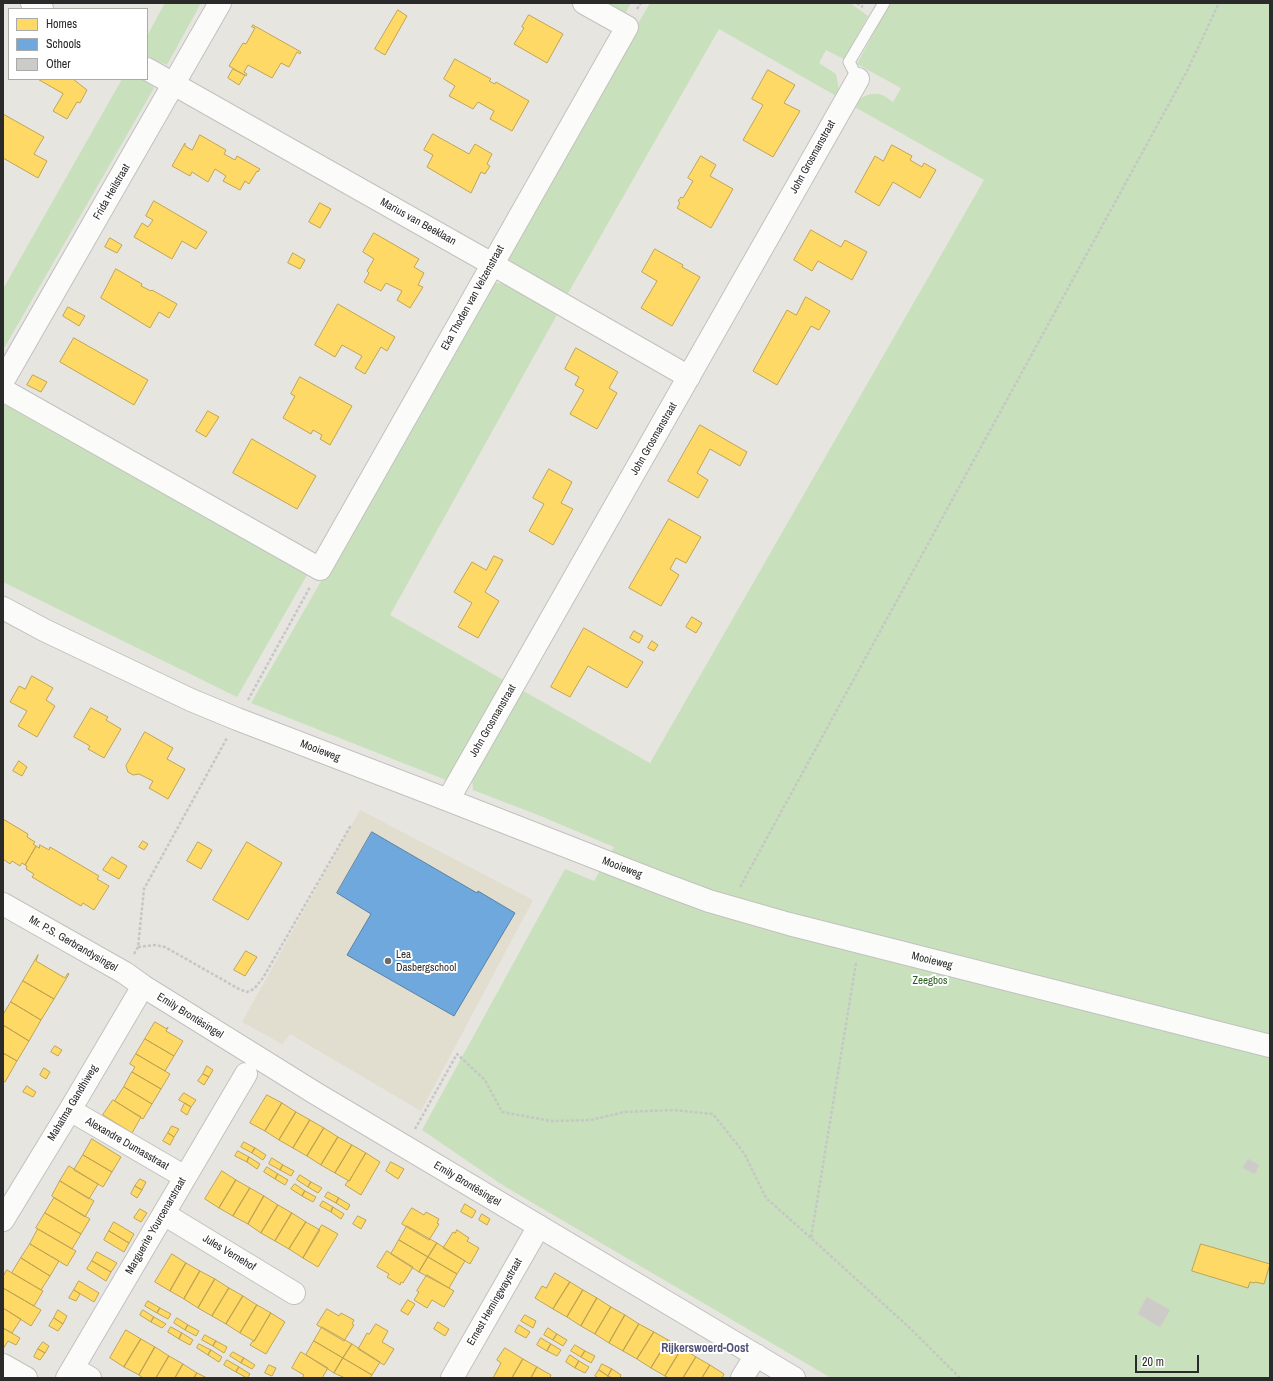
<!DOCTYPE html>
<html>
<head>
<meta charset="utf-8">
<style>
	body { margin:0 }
	#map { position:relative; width:1273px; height:1381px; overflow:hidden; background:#e7e5e0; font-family:"Archivo Narrow",sans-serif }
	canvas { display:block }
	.frame { position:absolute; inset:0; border:4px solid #2a2a2a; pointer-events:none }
	.legend { position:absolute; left:8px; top:8px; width:140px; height:72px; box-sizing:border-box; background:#fff; border:1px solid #aaa; margin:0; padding:5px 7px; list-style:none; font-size:12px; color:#2a2a2a }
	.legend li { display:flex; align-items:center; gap:8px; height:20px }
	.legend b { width:20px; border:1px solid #aaa }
	.scale { position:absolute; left:1135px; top:1355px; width:64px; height:18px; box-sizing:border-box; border:2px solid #2a2a2a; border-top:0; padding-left:5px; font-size:12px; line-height:14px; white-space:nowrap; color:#2a2a2a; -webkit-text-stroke:3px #fff; paint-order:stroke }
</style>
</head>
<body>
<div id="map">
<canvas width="1273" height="1381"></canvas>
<div class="frame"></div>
<ul class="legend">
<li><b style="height:11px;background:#ffd966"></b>Homes</li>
<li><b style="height:11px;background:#6fa8dc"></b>Schools</li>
<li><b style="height:11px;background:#cccbc7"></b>Other</li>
</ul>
<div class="scale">20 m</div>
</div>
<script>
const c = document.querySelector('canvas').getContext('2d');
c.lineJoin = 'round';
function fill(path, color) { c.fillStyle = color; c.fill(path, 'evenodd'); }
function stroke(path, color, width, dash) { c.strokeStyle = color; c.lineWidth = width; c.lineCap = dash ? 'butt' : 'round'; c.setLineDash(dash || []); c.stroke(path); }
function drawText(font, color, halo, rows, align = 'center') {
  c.font = font + ' "Archivo Narrow",sans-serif'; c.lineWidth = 4; c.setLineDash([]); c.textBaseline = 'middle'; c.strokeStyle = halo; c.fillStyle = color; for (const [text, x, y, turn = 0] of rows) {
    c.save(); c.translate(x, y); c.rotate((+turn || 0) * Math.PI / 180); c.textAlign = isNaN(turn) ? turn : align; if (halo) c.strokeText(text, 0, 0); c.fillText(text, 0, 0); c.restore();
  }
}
const education = new Path2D(`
	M 360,810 L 533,900 L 421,1111 L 290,1034 L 282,1044 L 242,1022 Z`);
const green = new Path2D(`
	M 165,3 L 201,3 L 167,65 L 147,57 L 147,36 Z
	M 598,3 L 631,3 L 623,17 Z
	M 650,3 L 850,3 L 868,16 L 844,59 L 826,50 L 819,63 L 836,74 L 839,90 L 838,97 L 719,29 L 567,295 L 521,269 L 507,258 L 508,248 Z
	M 890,3 L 1270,3 L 1270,1378 L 831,1378 L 504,1186 L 422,1130 L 565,869 L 594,881 L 614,847 L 538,815 L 473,790 L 472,777 L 520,689 L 650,763 L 984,180 L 853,106 C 859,97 871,91 882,95 C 886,96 890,100 893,102 L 901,88 L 857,64 Z
	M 122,79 L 144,79 L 154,88 L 3,350 L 3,289 Z
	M 497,283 L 508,284 L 558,313 L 390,615 L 507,682 L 451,776 L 446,780 L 251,703 L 409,428 L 488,286 Z
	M 3,404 L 18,409 L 307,575 L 237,697 L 3,582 Z`);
const homes = new Path2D(`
	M 398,10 L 407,16 L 385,55 L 375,49 Z
	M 529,15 L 563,34 L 547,63 L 514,44 L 524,28 L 522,27 Z
	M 253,25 L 301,52 L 300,54 L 297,52 L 289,67 L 281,63 L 272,78 L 248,65 L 244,72 L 247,74 L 246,76 L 229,66 L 243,43 L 246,44 L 255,28 L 252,27 Z
	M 455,59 L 491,79 L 489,81 L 495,84 L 496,82 L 529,101 L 512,131 L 490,119 L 494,111 L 478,102 L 473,109 L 449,96 L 455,86 L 444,79 Z
	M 233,69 L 245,75 L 239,85 L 228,78 Z
	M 768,70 L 795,85 L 784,103 L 800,111 L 773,157 L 743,140 L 763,105 L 752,99 Z
	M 38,79 L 73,79 L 87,90 L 80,103 L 77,102 L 67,119 L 53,111 L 63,94 Z
	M 3,114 L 44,137 L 34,154 L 47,161 L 38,178 L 3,158 Z
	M 433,134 L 469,154 L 475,144 L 492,154 L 487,164 L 490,166 L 485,174 L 481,172 L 471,193 L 427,167 L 433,155 L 424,150 Z
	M 200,135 L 226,150 L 224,154 L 235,160 L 237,156 L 260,169 L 258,172 L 257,171 L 249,184 L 245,181 L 240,190 L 223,181 L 226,176 L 215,169 L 208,182 L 192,172 L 190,176 L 172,166 L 185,143 L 185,146 L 192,150 Z
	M 892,145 L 912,156 L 910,160 L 922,167 L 924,163 L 936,170 L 920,198 L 893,182 L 879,206 L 855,192 L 875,156 L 883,161 Z
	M 701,156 L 716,165 L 710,176 L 733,189 L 711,228 L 677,208 L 680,203 L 678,201 L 681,197 L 683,198 L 693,181 L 688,178 Z
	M 154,201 L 207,232 L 196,249 L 182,241 L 172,259 L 134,237 L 142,223 L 148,227 L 153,220 L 146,216 Z
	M 320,203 L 331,209 L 320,228 L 309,222 Z
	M 811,230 L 841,247 L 845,240 L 867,252 L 852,280 L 818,261 L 812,271 L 794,260 Z
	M 374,233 L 419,259 L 414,267 L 424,273 L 418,285 L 423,287 L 410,308 L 397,300 L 402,291 L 386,283 L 381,291 L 364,282 L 369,273 L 367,271 L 374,259 L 363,252 Z
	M 110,238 L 122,245 L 117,253 L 105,247 Z
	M 655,249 L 683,265 L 682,267 L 700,277 L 672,326 L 641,308 L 657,281 L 642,272 Z
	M 293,253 L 305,260 L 300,269 L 288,263 Z
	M 116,269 L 142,284 L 141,286 L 151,291 L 152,290 L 177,304 L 169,318 L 159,312 L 150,328 L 101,298 Z
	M 806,297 L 830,311 L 819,330 L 811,326 L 777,385 L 753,371 L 787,310 L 796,315 Z
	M 338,304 L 395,337 L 387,351 L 381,347 L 365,374 L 355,368 L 362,356 L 342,345 L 335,357 L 315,345 Z
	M 68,307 L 85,316 L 79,326 L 63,316 Z
	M 74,338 L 148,380 L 134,405 L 60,362 Z
	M 576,348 L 618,372 L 609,388 L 617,393 L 597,429 L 570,414 L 584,390 L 575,385 L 579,377 L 565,369 Z
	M 33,375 L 47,382 L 41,392 L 27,385 Z
	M 300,377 L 352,406 L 330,445 L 320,439 L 322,435 L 313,430 L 311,434 L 283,418 L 295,396 L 291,394 Z
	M 208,411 L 219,417 L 206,437 L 196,431 Z
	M 700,425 L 747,452 L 740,466 L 710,449 L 697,473 L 708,480 L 698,498 L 668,481 Z
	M 252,439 L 316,476 L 297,509 L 233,473 Z
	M 549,469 L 572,482 L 561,503 L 573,509 L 553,545 L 529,531 L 544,504 L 533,498 Z
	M 669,519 L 701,537 L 686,563 L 676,558 L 670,569 L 679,575 L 661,606 L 629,588 Z
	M 494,556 L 503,560 L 485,592 L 499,601 L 478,638 L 458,627 L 472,603 L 454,592 L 472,562 L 486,570 Z
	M 692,617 L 702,623 L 696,633 L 686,627 Z
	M 584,628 L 643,662 L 627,688 L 588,666 L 570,697 L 551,687 Z
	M 634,631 L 643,636 L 639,643 L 630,638 Z
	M 652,641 L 658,645 L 654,651 L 648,648 Z
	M 32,676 L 53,688 L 46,700 L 55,706 L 37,737 L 18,726 L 27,711 L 10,702 L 19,686 L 25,689 Z
	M 91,708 L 108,717 L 106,720 L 121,729 L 104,758 L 88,749 L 90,746 L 74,737 Z
	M 145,732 L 173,748 L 167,759 L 185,769 L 168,799 L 149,788 L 153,781 L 139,774 L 133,775 L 128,772 L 126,766 Z
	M 19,761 L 27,767 L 22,776 L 13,771 Z
	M 3,819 L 28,834 L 27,837 L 35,842 L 33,844 L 36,846 L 25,865 L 22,863 L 20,866 L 12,861 L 10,864 L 3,859 Z
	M 143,841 L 148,844 L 144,850 L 139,847 Z
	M 198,842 L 212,850 L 201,869 L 187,861 Z
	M 247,842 L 282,863 L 248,920 L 213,900 Z
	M 40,845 L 49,850 L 50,847 L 99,876 L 97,879 L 109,886 L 94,910 L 83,903 L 81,906 L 32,877 L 34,874 L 26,869 L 27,866 L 25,865 L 36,846 L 39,848 Z
	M 112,857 L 127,866 L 119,879 L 103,870 Z
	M 246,951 L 257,957 L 245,976 L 234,970 Z
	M 38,955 L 36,961 L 65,978 L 68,973 L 69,974 L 54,999 L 23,981 Z
	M 23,981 L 54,999 L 41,1020 L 11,1002 Z
	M 11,1002 L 41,1020 L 29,1041 L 3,1025 L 3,1015 Z
	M 155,1022 L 167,1029 L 168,1027 L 166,1031 L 183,1041 L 174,1056 L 145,1039 Z
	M 3,1025 L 29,1041 L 17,1061 L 3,1053 Z
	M 145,1039 L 174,1056 L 165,1071 L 136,1054 Z
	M 55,1046 L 62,1050 L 58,1056 L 51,1052 Z
	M 3,1053 L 17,1061 L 5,1082 L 3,1081 Z
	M 136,1054 L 170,1074 L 161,1089 L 132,1072 L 135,1067 L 130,1064 Z
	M 207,1066 L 213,1070 L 209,1077 L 203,1074 Z
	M 44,1068 L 50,1072 L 46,1079 L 40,1075 Z
	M 132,1072 L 161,1089 L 152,1104 L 124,1087 Z
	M 203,1074 L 209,1077 L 204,1085 L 198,1081 Z
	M 27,1086 L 36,1092 L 33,1097 L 23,1092 Z
	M 124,1087 L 152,1104 L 143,1119 L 115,1101 Z
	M 184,1093 L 196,1100 L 191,1107 L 179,1100 Z
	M 267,1095 L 282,1103 L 265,1131 L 250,1123 Z
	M 113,1100 L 141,1117 L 132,1133 L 103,1115 Z
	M 185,1103 L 191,1107 L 187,1115 L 181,1111 Z
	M 282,1103 L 296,1112 L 279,1140 L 265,1131 Z
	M 296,1112 L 310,1120 L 293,1148 L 279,1140 Z
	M 310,1120 L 324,1128 L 307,1156 L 293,1148 Z
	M 172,1126 L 179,1129 L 174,1137 L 168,1133 Z
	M 324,1128 L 338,1137 L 321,1165 L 307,1156 Z
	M 168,1133 L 174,1137 L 170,1145 L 163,1141 Z
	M 338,1137 L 352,1145 L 335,1173 L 321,1165 Z
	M 92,1139 L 121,1157 L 112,1172 L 83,1155 Z
	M 244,1142 L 255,1148 L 252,1153 L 241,1147 Z
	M 352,1145 L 366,1153 L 349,1181 L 335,1173 Z
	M 255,1148 L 266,1155 L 263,1160 L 252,1153 Z
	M 238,1151 L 249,1157 L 247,1162 L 235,1156 Z
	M 366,1153 L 380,1162 L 361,1195 L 345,1185 L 348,1181 L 349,1181 Z
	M 83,1155 L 112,1172 L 103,1187 L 74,1170 Z
	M 249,1157 L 260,1164 L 257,1169 L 247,1162 Z
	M 272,1158 L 283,1165 L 280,1170 L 269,1164 Z
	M 391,1162 L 404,1169 L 398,1179 L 386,1171 Z
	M 283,1165 L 294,1171 L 291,1176 L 280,1170 Z
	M 69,1166 L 98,1184 L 89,1199 L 60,1181 Z
	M 267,1167 L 278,1174 L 275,1179 L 264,1172 Z
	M 222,1171 L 236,1180 L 219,1208 L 205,1199 Z
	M 278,1174 L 288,1180 L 285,1185 L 275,1179 Z
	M 300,1175 L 311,1182 L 308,1187 L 297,1180 Z
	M 140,1179 L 146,1182 L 142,1190 L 135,1186 Z
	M 236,1180 L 250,1188 L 233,1216 L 219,1208 Z
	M 60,1181 L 94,1201 L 85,1217 L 52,1196 Z
	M 311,1182 L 322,1188 L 318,1193 L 308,1187 Z
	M 295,1184 L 305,1191 L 302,1196 L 291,1189 Z
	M 135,1186 L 142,1190 L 137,1198 L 131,1194 Z
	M 250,1188 L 264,1196 L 248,1224 L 233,1216 Z
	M 305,1191 L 316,1197 L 313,1202 L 302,1196 Z
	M 328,1192 L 339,1198 L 336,1203 L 325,1197 Z
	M 264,1196 L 278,1205 L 261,1233 L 248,1224 Z
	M 54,1198 L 90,1219 L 81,1234 L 45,1213 Z
	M 339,1198 L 350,1205 L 347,1210 L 336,1203 Z
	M 323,1201 L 333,1207 L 331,1212 L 320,1206 Z
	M 465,1204 L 476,1211 L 472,1218 L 461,1212 Z
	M 278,1205 L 292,1213 L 275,1241 L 261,1233 Z
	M 333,1207 L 344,1214 L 341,1219 L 331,1212 Z
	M 412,1208 L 424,1215 L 426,1212 L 439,1219 L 437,1223 L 439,1224 L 429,1240 L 402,1224 Z
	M 140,1209 L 147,1213 L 141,1222 L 134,1218 Z
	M 45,1213 L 81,1234 L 72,1249 L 36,1228 Z
	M 292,1213 L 306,1222 L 289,1249 L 275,1241 Z
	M 482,1214 L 490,1219 L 487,1225 L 479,1220 Z
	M 358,1216 L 366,1220 L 361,1229 L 353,1224 Z
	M 114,1222 L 134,1234 L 129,1243 L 109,1231 Z
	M 306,1222 L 320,1230 L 303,1258 L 289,1249 Z
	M 322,1225 L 338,1234 L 318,1267 L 303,1258 Z
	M 407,1226 L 437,1243 L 428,1257 L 399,1240 Z
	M 38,1229 L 76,1251 L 67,1266 L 30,1244 Z
	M 457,1230 L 469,1238 L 467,1241 L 479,1248 L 470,1264 L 443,1248 L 453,1232 L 455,1233 Z
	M 109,1231 L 129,1243 L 124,1252 L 104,1240 Z
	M 399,1240 L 428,1257 L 419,1272 L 391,1254 Z
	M 437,1243 L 465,1261 L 457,1274 L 428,1257 Z
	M 30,1244 L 59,1261 L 50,1276 L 21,1258 Z
	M 1201,1244 L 1270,1264 L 1264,1284 L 1255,1282 L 1254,1283 L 1250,1282 L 1248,1288 L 1192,1271 Z
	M 387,1251 L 413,1267 L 403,1283 L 401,1282 L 400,1285 L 387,1277 L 389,1274 L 377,1267 Z
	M 97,1252 L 117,1263 L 111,1272 L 92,1261 Z
	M 172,1254 L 186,1263 L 170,1291 L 155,1282 Z
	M 428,1257 L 457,1274 L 449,1288 L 419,1272 Z
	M 21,1258 L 50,1276 L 41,1290 L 12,1273 Z
	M 92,1261 L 111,1272 L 106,1281 L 87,1269 Z
	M 186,1263 L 200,1271 L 184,1299 L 170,1291 Z
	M 7,1270 L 43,1291 L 34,1306 L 3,1288 L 3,1277 Z
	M 200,1271 L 215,1279 L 198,1308 L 184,1299 Z
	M 555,1273 L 570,1282 L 553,1309 L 535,1298 L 542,1286 L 546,1288 Z
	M 427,1275 L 454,1291 L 444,1307 L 432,1300 L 427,1308 L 414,1300 L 419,1292 L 417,1291 Z
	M 215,1279 L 229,1288 L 212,1316 L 198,1308 Z
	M 79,1281 L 99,1293 L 94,1302 L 74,1290 Z
	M 570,1282 L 583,1290 L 567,1317 L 553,1309 Z
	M 3,1288 L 41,1310 L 31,1326 L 3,1308 Z
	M 229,1288 L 243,1296 L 226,1324 L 212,1316 Z
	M 74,1290 L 80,1294 L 76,1301 L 69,1298 Z
	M 583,1290 L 597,1298 L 581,1326 L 567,1317 Z
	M 243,1296 L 257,1305 L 240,1333 L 226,1324 Z
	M 597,1298 L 611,1307 L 595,1334 L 581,1326 Z
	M 408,1300 L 415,1304 L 408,1315 L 401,1311 Z
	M 148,1301 L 160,1308 L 157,1313 L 145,1306 Z
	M 257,1305 L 271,1313 L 254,1341 L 240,1333 Z
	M 611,1307 L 625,1315 L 609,1343 L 595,1334 Z
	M 3,1308 L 21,1319 L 12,1333 L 3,1328 Z
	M 160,1308 L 171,1314 L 168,1319 L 157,1313 Z
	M 327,1309 L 339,1316 L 341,1313 L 354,1320 L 352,1324 L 354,1325 L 344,1341 L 317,1325 Z
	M 58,1310 L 67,1316 L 63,1324 L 54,1318 Z
	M 143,1310 L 154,1317 L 151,1322 L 140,1315 Z
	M 271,1313 L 285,1322 L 266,1354 L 250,1345 L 253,1341 L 254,1341 Z
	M 525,1315 L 536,1321 L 533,1328 L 521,1321 Z
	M 625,1315 L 639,1324 L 623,1351 L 609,1343 Z
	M 154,1317 L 166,1324 L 162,1328 L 151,1322 Z
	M 54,1318 L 63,1324 L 58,1331 L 49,1326 Z
	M 177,1318 L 188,1325 L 185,1330 L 174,1323 Z
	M 438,1322 L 449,1329 L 445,1336 L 434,1329 Z
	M 376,1324 L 388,1331 L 382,1342 L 394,1349 L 384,1365 L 358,1349 L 367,1333 L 369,1334 Z
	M 639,1324 L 654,1332 L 637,1359 L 623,1351 Z
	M 188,1325 L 199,1331 L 196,1336 L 185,1330 Z
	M 519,1325 L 530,1332 L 526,1338 L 515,1332 Z
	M 171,1327 L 182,1333 L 179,1339 L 168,1332 Z
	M 322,1327 L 352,1344 L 343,1358 L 314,1341 Z
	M 3,1328 L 20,1338 L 16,1345 L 8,1341 L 3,1349 Z
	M 548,1328 L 557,1334 L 553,1340 L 544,1335 Z
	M 126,1330 L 141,1339 L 124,1367 L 110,1358 Z
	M 654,1332 L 668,1340 L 651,1368 L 637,1359 Z
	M 182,1333 L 193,1340 L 190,1345 L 179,1339 Z
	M 557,1334 L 567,1340 L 563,1346 L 553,1340 Z
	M 205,1335 L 216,1341 L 213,1346 L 202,1340 Z
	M 541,1338 L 551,1344 L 547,1351 L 537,1345 Z
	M 141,1339 L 155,1347 L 139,1375 L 124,1367 Z
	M 668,1340 L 682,1348 L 665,1376 L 651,1368 Z
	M 216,1341 L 227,1347 L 224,1353 L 213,1346 Z
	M 314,1341 L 343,1358 L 334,1373 L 306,1355 Z
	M 43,1342 L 49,1346 L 45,1353 L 38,1349 Z
	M 199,1344 L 211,1350 L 208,1355 L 197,1348 Z
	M 352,1344 L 380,1362 L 372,1375 L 343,1358 Z
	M 551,1344 L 561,1350 L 557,1356 L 547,1351 Z
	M 575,1345 L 585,1351 L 581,1357 L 571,1351 Z
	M 155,1347 L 169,1356 L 156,1378 L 143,1378 L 139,1375 Z
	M 505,1348 L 523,1359 L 512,1378 L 493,1378 L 501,1363 L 497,1360 Z
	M 682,1348 L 696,1357 L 683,1378 L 669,1378 L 665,1376 Z
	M 38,1349 L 45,1353 L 40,1360 L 34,1357 Z
	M 211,1350 L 222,1357 L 219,1362 L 208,1355 Z
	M 585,1351 L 595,1356 L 591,1363 L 581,1357 Z
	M 233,1352 L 244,1358 L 241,1363 L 230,1356 Z
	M 301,1352 L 328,1368 L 322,1378 L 302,1378 L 304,1375 L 292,1368 Z
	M 570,1355 L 579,1361 L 575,1368 L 566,1362 Z
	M 169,1356 L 183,1364 L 175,1378 L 156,1378 Z
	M 696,1357 L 710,1365 L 702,1378 L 683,1378 Z
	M 244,1358 L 255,1365 L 252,1369 L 241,1363 Z
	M 343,1358 L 372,1375 L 370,1378 L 345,1378 L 334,1373 Z
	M 523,1359 L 537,1367 L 531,1378 L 512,1378 Z
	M 227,1360 L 239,1367 L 236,1372 L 224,1365 Z
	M 579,1361 L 589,1367 L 585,1373 L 575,1368 Z
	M 183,1364 L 197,1373 L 194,1378 L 175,1378 Z
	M 602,1364 L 612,1369 L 608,1376 L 599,1370 Z
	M 269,1365 L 276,1368 L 272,1376 L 265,1373 Z
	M 710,1365 L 724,1374 L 722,1378 L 702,1378 Z
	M 239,1367 L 250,1374 L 247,1378 L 236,1372 Z
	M 537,1367 L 551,1375 L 550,1378 L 531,1378 Z
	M 612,1369 L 621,1375 L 620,1378 L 612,1378 L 608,1376 Z
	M 599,1370 L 608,1376 L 607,1378 L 598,1378 L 595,1376 Z
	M 197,1373 L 207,1378 L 194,1378 Z`);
const schools = new Path2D(`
	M 372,832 L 477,893 L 478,891 L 515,913 L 454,1016 L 347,955 L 371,914 L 337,893 Z`);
const building = new Path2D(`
	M 1248,1159 L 1259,1165 L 1255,1174 L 1243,1168 Z
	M 1147,1297 L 1170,1310 L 1160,1327 L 1138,1314 Z`);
const path = new Path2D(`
	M 857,3 L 863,7
	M 637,9 L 641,3
	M 248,700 L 310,587
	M 740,887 L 1187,71 L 1219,3
	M 138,947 L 155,945 L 165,947 L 239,989 L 247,992 L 254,989 L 263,978 L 351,825
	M 134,954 L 138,947 L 144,889 L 227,738
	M 856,963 L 811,1238 L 912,1330 L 960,1378
	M 415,1129 L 457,1054 L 485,1080 L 502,1112 L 551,1121 L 591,1120 L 624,1112 L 674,1110 L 713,1114 L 744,1153 L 766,1198 L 811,1238`);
const lane = new Path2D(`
	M 858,79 L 849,62 L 884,3`);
const street = new Path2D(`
	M 32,3 L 42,9
	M 147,69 L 492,264 L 689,377
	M 3,381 L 220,3
	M 3,390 L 320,569 L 627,27 L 584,3
	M 3,608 L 44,630 L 191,700 L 237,719 L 448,800 L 658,882 L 709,901 L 789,924 L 1270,1046
	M 448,800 L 858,79
	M 3,904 L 125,973 L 143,986 L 315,1093 L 794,1378
	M 70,1110 L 185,1177
	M 164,1214 L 294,1293
	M 3,1220 L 70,1110 L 143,986
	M 3,1365 L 26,1378
	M 73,1368 L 90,1378
	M 67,1378 L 246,1074
	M 452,1378 L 539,1226
	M 742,1378 L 756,1355`);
const markers = [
	[388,961,4,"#6c6b6a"]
];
const streetNames = [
	["John Grosmanstraat",813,157,-61],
	["Frida Heilstraat",112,192,-60],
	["Marius van Beeklaan",418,222,29],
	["Eka Thoden van Velzenstraat",473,298,-61],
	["John Grosmanstraat",654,439,-60],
	["John Grosmanstraat",493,721,-60],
	["Mooieweg",320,751,21],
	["Mooieweg",622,868,21],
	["Mr. P.S. Gerbrandysingel",73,944,30],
	["Mooieweg",932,961,14],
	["Emily Brontësingel",190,1016,32],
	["Mahatma Gandhiweg",73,1103,-59],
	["Alexandre Dumasstraat",127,1144,30],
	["Emily Brontësingel",467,1184,31],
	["Marguerite Yourcenarstraat",156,1226,-60],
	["Jules Vernehof",229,1253,31],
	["Ernest Hemingwaystraat",495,1302,-60]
];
const poiNames = [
	["Lea",396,955],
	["Dasbergschool",396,968]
];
const parkNames = [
	["Zeegbos",930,981]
];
const neighbourhoodNames = [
	["Rijkerswoerd-Oost",705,1349]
];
fill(education, '#e1ddcf');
fill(green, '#c8e0bc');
fill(homes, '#ffd966');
stroke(homes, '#bfa454', 1);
fill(schools, '#6fa8dc');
stroke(schools, '#5a82a7', 1);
fill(building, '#cccbc7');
stroke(building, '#d2d0cc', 1);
stroke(lane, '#c2c1c0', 13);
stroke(street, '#c2c1c0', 24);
stroke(path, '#c6c6c5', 2.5, [3, 2]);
stroke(lane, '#fbfbfa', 11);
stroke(street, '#fbfbfa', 22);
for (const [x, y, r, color] of markers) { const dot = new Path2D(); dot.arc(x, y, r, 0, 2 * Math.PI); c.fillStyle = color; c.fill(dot); stroke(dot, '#fff', 1.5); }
drawText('11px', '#2a2a2a', '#fff', streetNames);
drawText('11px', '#2a2a2a', '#fff', poiNames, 'left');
drawText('11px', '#295f21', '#fff', parkNames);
drawText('bold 12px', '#4f5276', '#fff', neighbourhoodNames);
</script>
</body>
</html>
